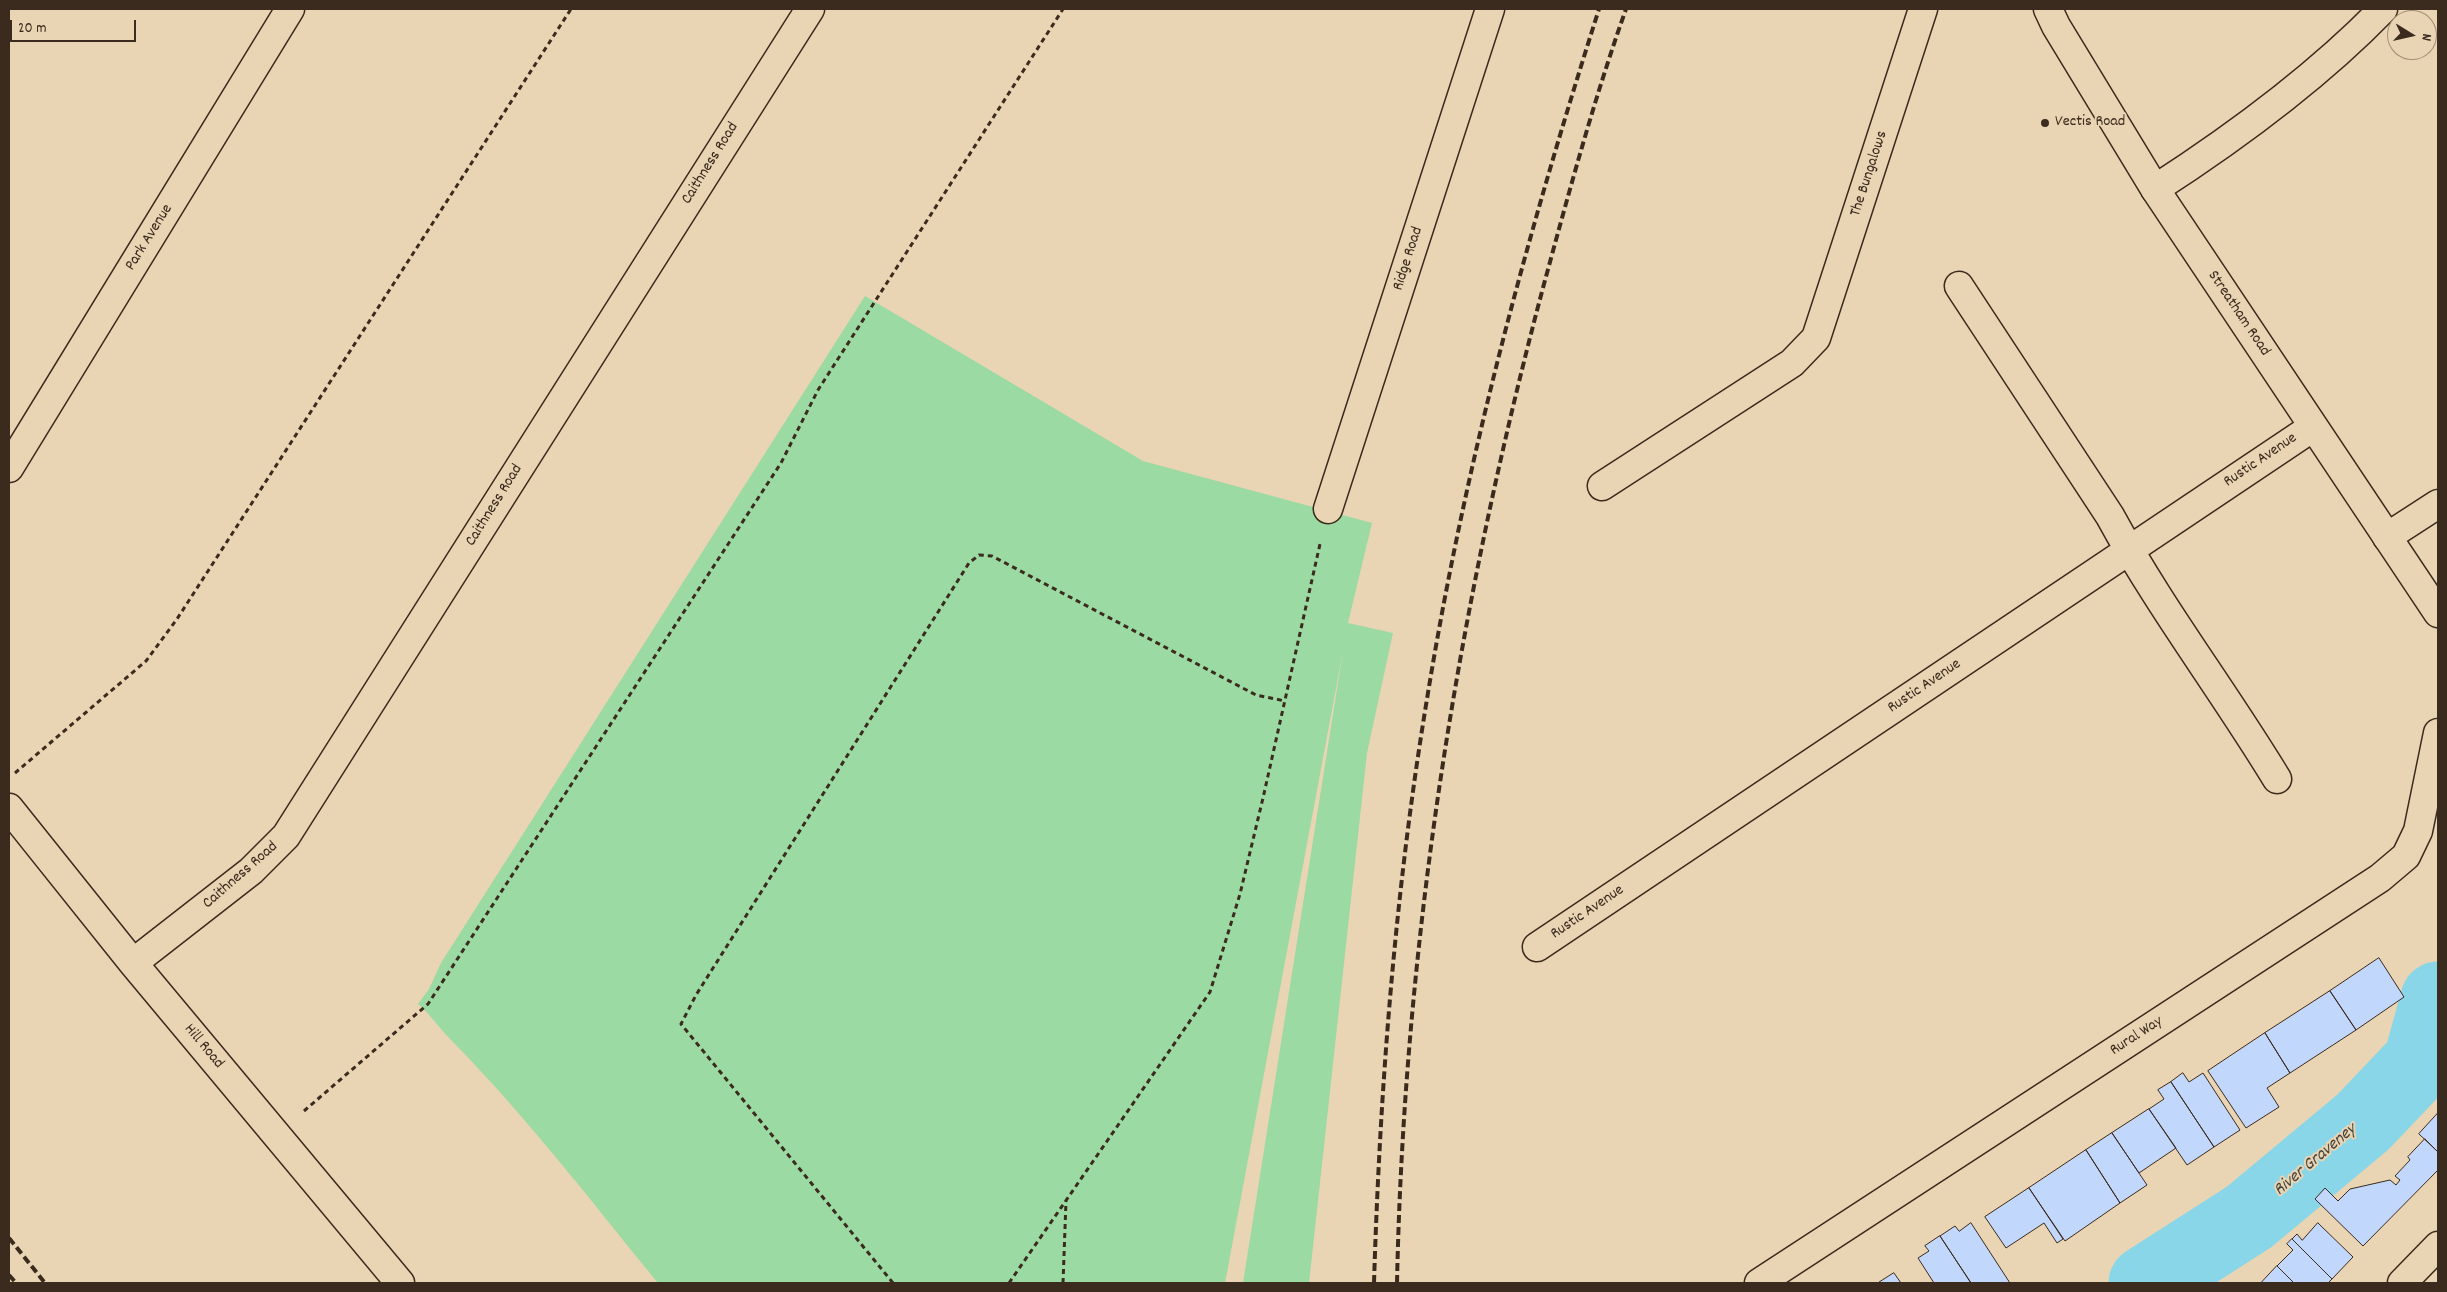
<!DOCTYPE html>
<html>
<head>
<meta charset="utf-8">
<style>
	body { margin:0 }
	#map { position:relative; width:2447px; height:1292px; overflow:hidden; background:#e9d4b3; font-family:Dekko,sans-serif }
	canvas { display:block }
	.frame { position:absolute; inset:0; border:10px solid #3b2a1e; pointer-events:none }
	.north { position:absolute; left:2387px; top:10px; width:50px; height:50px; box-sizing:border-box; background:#e9d4b3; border:1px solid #a39077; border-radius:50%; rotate:99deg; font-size:14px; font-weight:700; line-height:20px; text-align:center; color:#3b2a1e }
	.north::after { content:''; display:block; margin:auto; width:18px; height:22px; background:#3b2a1e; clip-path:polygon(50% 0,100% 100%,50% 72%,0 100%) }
	.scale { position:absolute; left:10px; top:20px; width:126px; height:22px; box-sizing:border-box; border:2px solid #3b2a1e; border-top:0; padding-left:6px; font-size:15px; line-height:18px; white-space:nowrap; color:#3b2a1e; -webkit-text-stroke:4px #e9d4b3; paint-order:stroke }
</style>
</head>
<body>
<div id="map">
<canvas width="2447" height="1292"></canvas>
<div class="frame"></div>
<div class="north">N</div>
<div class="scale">20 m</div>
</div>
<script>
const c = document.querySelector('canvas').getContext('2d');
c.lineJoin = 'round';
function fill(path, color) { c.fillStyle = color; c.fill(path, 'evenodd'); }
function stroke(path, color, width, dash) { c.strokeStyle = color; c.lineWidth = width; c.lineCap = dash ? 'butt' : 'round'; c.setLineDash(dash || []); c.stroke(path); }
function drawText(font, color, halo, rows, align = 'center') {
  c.font = font + ' Dekko,sans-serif'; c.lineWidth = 4; c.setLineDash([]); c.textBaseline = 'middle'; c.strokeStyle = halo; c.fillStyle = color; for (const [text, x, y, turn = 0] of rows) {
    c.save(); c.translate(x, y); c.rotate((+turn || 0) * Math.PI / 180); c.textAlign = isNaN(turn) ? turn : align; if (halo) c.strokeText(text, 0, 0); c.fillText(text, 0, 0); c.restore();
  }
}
const green = new Path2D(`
	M 865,296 L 1143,461 L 1372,523 L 1348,623 L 1393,633 L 1367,753 L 1309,1283 L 1243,1283 L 1343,651 L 1225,1283 L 658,1283 C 591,1201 526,1116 451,1040 C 439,1028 431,1015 418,1004 L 429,989 L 441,963 Z`);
const river = new Path2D(`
	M 2146,1283 L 2249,1217 L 2363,1122 L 2421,1061 L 2438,999`);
const building = new Path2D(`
	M 2379,958 L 2404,997 L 2356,1030 L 2330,991 Z
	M 2330,991 L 2356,1030 L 2290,1073 L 2265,1033 Z
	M 2265,1033 L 2290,1073 L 2267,1088 L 2279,1107 L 2246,1128 L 2208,1071 Z
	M 2183,1073 L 2189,1082 L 2203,1073 L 2240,1130 L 2214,1147 L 2171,1082 Z
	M 2171,1082 L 2214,1147 L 2187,1165 L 2149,1109 L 2164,1099 L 2158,1090 Z
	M 2149,1109 L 2176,1148 L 2139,1173 L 2112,1133 Z
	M 2438,1113 L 2438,1152 L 2419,1134 Z
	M 2112,1133 L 2147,1185 L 2120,1203 L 2086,1150 Z
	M 2425,1139 L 2438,1152 L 2438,1170 L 2363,1246 L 2315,1199 L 2325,1188 L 2338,1201 L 2350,1189 L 2390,1180 L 2396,1185 L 2400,1180 L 2395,1176 L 2410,1160 L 2408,1157 Z
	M 2086,1150 L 2120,1203 L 2065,1241 L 2029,1188 Z
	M 2029,1188 L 2063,1239 L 2057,1243 L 2044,1223 L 2006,1248 L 1985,1217 Z
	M 1971,1223 L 2008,1280 L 2010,1283 L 1971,1283 L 1940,1236 L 1955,1226 L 1959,1231 Z
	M 2318,1223 L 2353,1257 L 2332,1279 L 2292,1239 L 2297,1234 L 2302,1240 Z
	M 1940,1236 L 1971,1283 L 1934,1283 L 1918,1258 L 1929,1251 L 1925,1246 Z
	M 2292,1239 L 2332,1279 L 2328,1283 L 2294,1283 L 2277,1266 L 2293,1250 L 2287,1244 Z
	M 2277,1266 L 2294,1283 L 2261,1283 Z
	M 1894,1273 L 1901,1283 L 1878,1283 Z`);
const path = new Path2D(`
	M 15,773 L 146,661 L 177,619 L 571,9
	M 304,1111 L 428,1004 L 781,463 L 818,390 L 1063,9
	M 893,1283 L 681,1024 L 696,995 L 969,563 L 979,555 L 992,556 L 1256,695 L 1285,701
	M 1009,1283 L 1210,992 L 1240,894 L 1263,798 L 1320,544
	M 1063,1283 L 1066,1201`);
const minor = new Path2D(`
	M 2155,189 C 2234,138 2317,77 2383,9
	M 1959,286 L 2110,516 C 2160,608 2223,690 2277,779
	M 9,468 L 290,9
	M 1602,486 L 1792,363 L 1816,338 L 1923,9
	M 1328,509 L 1490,9
	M 2387,537 L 2438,504
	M 9,808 L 133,963 L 400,1283
	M 1537,947 L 2313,427
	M 133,963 L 251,871 L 286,836 L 810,9
	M 1759,1283 L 2380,878 L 2406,856 L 2418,831 L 2438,733
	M 2402,1283 L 2438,1246`);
const major = new Path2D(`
	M 2048,9 L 2056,26 L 2155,189 L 2438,613`);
const rail = new Path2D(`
	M 9,1238 L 45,1283
	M 9,1275 L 16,1283
	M 1374,1283 C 1380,1087 1395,892 1427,699 C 1465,464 1527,235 1599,9
	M 1397,1283 C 1404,946 1457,610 1544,284 C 1569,192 1594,99 1626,9`);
const markers = [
	[2045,123,5,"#3b2a1e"]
];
const poiNames = [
	["Vectis Road",2055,123]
];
const streetNames = [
	["Caithness Road",711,164,-58],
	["The Bungalows",1870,174,-72],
	["Park Avenue",150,238,-58],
	["Ridge Road",1409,259,-72],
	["Streatham Road",2238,314,56],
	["Rustic Avenue",2261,461,-34],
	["Caithness Road",495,506,-58],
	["Rustic Avenue",1925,687,-34],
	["Caithness Road",241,876,-41],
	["Rustic Avenue",1588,913,-34],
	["Rural Way",2137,1037,-33],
	["Hill Road",203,1047,50]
];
const waterNames = [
	["River Graveney",2316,1161,-40]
];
fill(green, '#9bdaa3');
stroke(river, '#88d6e7', 75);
fill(building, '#c1d7fb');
stroke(building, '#3b2a1e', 1);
stroke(minor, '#3b2a1e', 31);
stroke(major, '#3b2a1e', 31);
stroke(path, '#3b2a1e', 3, [5, 4]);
stroke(minor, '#e9d4b3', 28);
stroke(major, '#e9d4b3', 28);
stroke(rail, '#3b2a1e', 4, [8, 4]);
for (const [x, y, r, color] of markers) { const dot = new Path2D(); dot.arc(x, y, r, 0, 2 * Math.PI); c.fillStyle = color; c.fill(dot); stroke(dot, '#e9d4b3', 2); }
drawText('16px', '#3b2a1e', '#e9d4b3', poiNames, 'left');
drawText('16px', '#3b2a1e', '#e9d4b3', streetNames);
drawText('italic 18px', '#47443c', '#e9d4b3', waterNames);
</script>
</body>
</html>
